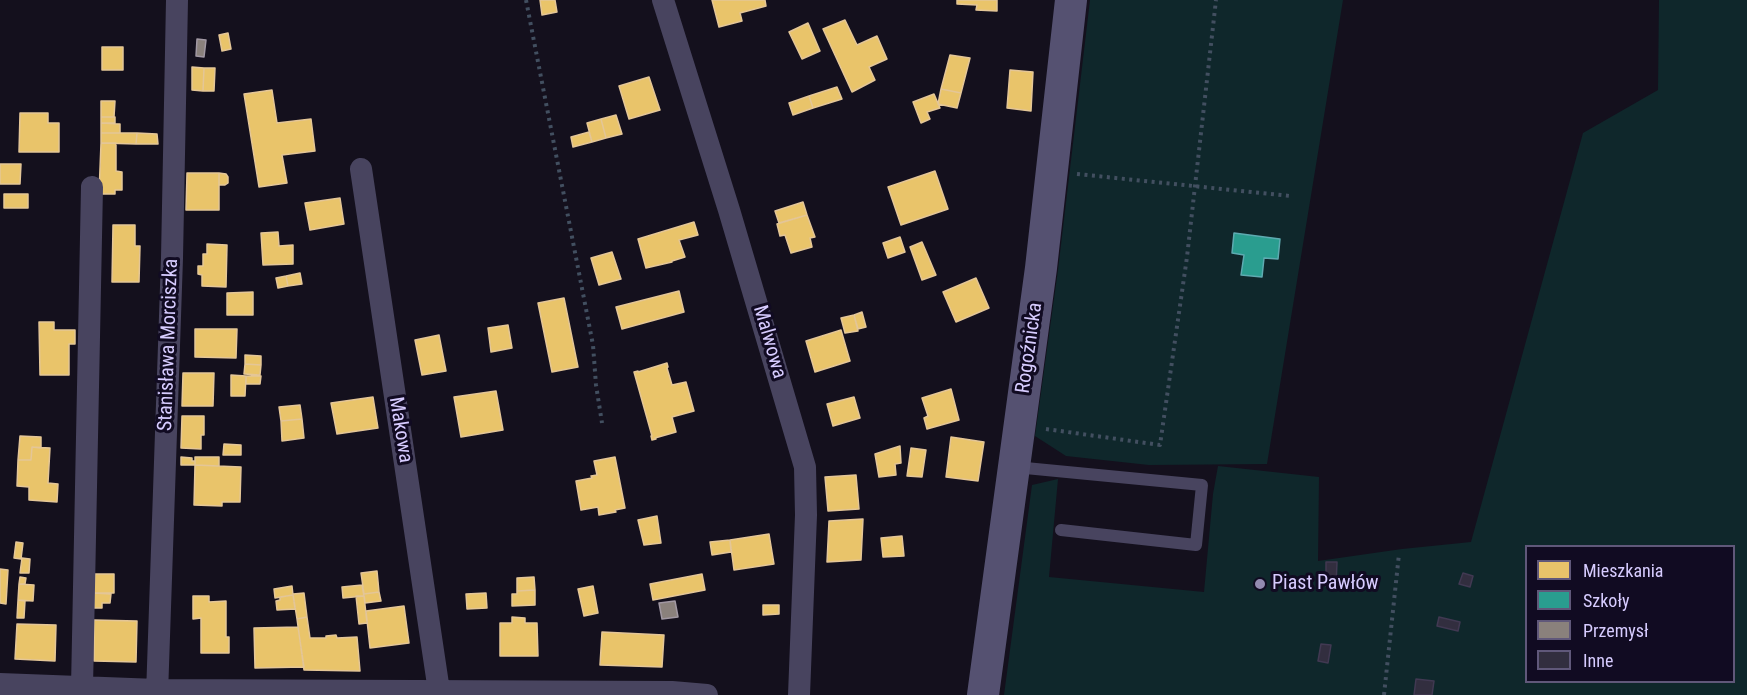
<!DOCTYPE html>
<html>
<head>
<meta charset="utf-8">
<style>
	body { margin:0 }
	#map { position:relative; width:1747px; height:695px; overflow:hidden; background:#14101d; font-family:"Roboto Condensed",sans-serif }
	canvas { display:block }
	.legend { position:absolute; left:1525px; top:545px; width:210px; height:138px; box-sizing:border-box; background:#110b22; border:2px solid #60587a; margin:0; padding:8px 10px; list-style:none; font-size:18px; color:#d7ccff }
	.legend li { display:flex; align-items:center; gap:12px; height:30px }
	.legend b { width:30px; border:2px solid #60587a }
</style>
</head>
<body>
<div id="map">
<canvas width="1747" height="695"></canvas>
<ul class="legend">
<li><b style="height:16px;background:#e9c46a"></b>Mieszkania</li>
<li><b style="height:16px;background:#2a9d8f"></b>Szkoły</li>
<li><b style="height:16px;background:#8a817c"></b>Przemysł</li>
<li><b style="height:16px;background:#322e3f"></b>Inne</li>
</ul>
</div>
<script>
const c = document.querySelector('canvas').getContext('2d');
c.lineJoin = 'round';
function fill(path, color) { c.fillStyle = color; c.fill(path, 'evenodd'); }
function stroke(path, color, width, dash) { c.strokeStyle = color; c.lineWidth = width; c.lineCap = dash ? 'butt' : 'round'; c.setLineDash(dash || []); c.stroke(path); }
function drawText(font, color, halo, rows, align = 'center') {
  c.font = font + ' "Roboto Condensed",sans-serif'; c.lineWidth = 6; c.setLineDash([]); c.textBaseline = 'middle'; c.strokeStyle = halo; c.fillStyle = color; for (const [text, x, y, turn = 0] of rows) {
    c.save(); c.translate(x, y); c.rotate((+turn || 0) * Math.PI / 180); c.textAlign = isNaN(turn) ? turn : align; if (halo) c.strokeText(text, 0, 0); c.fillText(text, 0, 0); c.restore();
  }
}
const green = new Path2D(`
	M 1090,0 L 1343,0 L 1267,464 L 1149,465 L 1066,456 L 1035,436 L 1058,270 Z
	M 1659,0 L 1747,0 L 1747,695 L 1004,695 L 1032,485 L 1058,479 L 1049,577 L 1204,592 L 1213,494 L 1218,466 L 1319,477 L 1318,561 L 1402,549 L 1471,542 L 1583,133 L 1658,90 ZM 1526,546 L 1734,546 L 1734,682 L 1526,682 Z`);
const homes = new Path2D(`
	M 540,0 L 555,0 L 557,12 L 542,15 Z
	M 712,0 L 765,0 L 766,6 L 740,13 L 742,21 L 719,27 Z
	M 957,0 L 997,0 L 997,11 L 976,10 L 977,5 L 957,4 Z
	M 845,20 L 857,45 L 877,36 L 887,59 L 869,67 L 875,80 L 852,92 L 823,29 Z
	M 808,23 L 820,51 L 802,59 L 789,32 Z
	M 228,33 L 231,49 L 222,51 L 219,35 Z
	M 102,47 L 123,47 L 123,70 L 102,70 Z
	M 950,55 L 970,58 L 961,93 L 941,89 Z
	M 192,67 L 204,68 L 203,91 L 192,90 Z
	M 204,68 L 215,68 L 214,91 L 203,91 Z
	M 1010,70 L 1033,72 L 1031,111 L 1007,108 Z
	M 649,77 L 660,110 L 629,119 L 619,86 Z
	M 837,87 L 842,99 L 813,108 L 809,96 Z
	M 941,89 L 961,93 L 957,108 L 938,104 Z
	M 272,90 L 277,123 L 311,119 L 315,151 L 282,155 L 287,183 L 259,187 L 244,94 Z
	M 934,94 L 940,108 L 927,112 L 930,119 L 921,123 L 913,102 Z
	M 809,96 L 813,108 L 793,115 L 789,103 Z
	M 101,101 L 115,101 L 114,117 L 101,117 Z
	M 20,113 L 48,113 L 48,123 L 59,123 L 59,152 L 19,152 Z
	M 616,115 L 622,134 L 606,138 L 601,119 Z
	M 101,117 L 115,117 L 115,123 L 101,123 Z
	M 601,119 L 606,138 L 592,142 L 587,123 Z
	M 101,123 L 120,124 L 120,133 L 101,133 Z
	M 589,132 L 592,142 L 573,147 L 571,137 Z
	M 101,133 L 137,133 L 136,144 L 101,143 Z
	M 137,133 L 157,134 L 158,144 L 136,144 Z
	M 101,143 L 116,143 L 116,171 L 122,172 L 122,190 L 115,190 L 115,194 L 99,194 Z
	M 0,164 L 21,164 L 20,184 L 0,184 Z
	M 935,171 L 948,209 L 901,225 L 888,187 Z
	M 187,173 L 219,173 L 219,210 L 186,210 Z
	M 219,173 L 226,174 L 228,177 L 228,183 L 225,185 L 219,185 Z
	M 4,194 L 28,194 L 28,208 L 4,208 Z
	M 340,198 L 344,224 L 310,230 L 305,203 Z
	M 803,202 L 807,215 L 779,223 L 775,211 Z
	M 807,215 L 815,237 L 810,238 L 812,247 L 791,253 L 785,235 L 780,236 L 777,224 Z
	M 694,222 L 698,235 L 679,240 L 685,257 L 672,261 L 672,262 L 646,268 L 638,239 Z
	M 113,225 L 135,225 L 135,246 L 140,246 L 139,282 L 112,282 Z
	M 278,232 L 279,246 L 293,245 L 293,264 L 263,265 L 261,233 Z
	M 900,237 L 905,252 L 888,258 L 883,243 Z
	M 922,242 L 936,275 L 922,280 L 910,247 Z
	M 207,244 L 227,245 L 226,287 L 202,286 L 202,275 L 198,274 L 198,266 L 203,266 L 203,254 L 207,254 Z
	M 612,252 L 621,279 L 599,285 L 591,258 Z
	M 300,273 L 302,284 L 288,286 L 286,276 Z
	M 286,276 L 288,286 L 278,288 L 276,278 Z
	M 976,278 L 989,308 L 956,322 L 943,292 Z
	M 679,291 L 684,312 L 622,329 L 616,307 Z
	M 253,292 L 253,315 L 227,315 L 227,293 Z
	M 564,298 L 578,367 L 552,372 L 538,303 Z
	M 862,312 L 866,327 L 858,329 L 854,315 Z
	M 854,315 L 858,331 L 845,333 L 841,318 Z
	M 39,322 L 54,322 L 54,330 L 75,330 L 75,344 L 69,344 L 69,375 L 40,375 Z
	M 508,325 L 512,348 L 491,352 L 488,328 Z
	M 195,329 L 237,329 L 236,358 L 195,357 Z
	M 841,330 L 850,361 L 815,372 L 806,341 Z
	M 439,335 L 446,371 L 422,375 L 415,340 Z
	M 245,355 L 261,356 L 261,365 L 245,364 Z
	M 667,363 L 668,367 L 667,368 L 672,385 L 686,382 L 694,411 L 672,417 L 676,432 L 655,438 L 656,439 L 652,440 L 651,436 L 652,436 L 634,372 L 638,371 L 638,372 Z
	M 245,364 L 261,365 L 260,375 L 244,374 Z
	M 183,373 L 214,373 L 213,406 L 182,406 Z
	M 231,375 L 246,376 L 245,396 L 231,396 Z
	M 246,376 L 261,376 L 260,384 L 246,384 Z
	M 951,389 L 959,420 L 927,429 L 924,418 L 928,416 L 922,398 Z
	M 496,391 L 503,430 L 461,437 L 454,397 Z
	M 373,397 L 378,428 L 337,434 L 331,403 Z
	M 854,397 L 860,418 L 833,426 L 827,404 Z
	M 300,405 L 302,419 L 281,421 L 279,407 Z
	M 182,416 L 204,416 L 204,435 L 201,435 L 201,449 L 181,448 Z
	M 302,419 L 304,438 L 282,441 L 281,421 Z
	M 20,436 L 41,437 L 41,448 L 32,447 L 31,460 L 18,460 Z
	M 951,437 L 984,442 L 978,481 L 946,477 Z
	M 224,444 L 241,445 L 241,455 L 223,455 Z
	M 900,446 L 901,463 L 895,464 L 896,475 L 879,477 L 875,454 Z
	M 32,447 L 50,448 L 48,483 L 58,484 L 57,502 L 29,500 L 29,487 L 17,486 L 18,460 L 31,460 Z
	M 911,448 L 926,450 L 922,477 L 907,476 Z
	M 181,457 L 192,458 L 192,461 L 195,461 L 195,465 L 181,465 Z
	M 195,457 L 219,457 L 219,466 L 195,465 Z
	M 615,457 L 625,508 L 615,510 L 616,512 L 599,515 L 598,507 L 581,510 L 576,481 L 592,478 L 591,476 L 597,475 L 594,461 Z
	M 195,465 L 241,467 L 240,502 L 222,502 L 222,506 L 194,505 Z
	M 856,475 L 859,509 L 828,511 L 825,477 Z
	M 657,516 L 661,543 L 644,545 L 638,520 Z
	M 863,519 L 861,560 L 827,562 L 829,521 Z
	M 769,534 L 774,564 L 734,570 L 730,540 Z
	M 902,536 L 904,556 L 883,557 L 881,538 Z
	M 730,540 L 731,552 L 712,555 L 710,542 Z
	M 16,542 L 23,543 L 21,559 L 14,558 Z
	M 22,558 L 30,559 L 29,573 L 20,573 Z
	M 0,569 L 8,570 L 6,604 L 0,603 Z
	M 377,571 L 379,592 L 364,594 L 361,573 Z
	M 95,574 L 114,574 L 114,593 L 94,593 Z
	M 702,574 L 705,590 L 653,600 L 650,584 Z
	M 20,577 L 26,578 L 25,584 L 19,584 Z
	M 534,577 L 535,590 L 517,591 L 517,578 Z
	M 19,584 L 34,585 L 33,601 L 18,600 Z
	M 362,585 L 364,596 L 343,598 L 342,587 Z
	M 292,586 L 293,595 L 275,598 L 274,589 Z
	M 593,586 L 598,613 L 584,616 L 578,589 Z
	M 535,590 L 535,605 L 512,606 L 512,594 L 517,594 L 517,591 Z
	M 379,592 L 381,601 L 365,603 L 364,594 Z
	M 94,593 L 111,594 L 110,603 L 102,603 L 102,608 L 94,608 Z
	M 304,593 L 307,617 L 297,619 L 293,594 Z
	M 486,593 L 487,608 L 467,609 L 466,594 Z
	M 293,595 L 295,609 L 277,610 L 276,601 L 280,600 L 280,597 Z
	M 193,596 L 209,596 L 209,602 L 226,601 L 226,637 L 229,637 L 229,653 L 201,653 L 201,618 L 193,619 Z
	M 356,596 L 364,596 L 367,623 L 359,624 Z
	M 18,600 L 25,601 L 24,618 L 17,618 Z
	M 763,605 L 779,605 L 779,614 L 763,615 Z
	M 404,606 L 409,643 L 370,648 L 366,611 Z
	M 307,617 L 310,638 L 326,638 L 326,636 L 336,635 L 337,638 L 357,637 L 360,671 L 304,670 L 297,619 Z
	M 512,617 L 525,618 L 525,623 L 537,623 L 538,656 L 500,656 L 500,623 L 512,623 Z
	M 94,620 L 137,621 L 136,662 L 94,661 Z
	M 17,624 L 56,625 L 55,661 L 15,659 Z
	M 298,627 L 304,667 L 255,668 L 254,628 Z
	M 602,632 L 664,635 L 662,667 L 600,665 Z`);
const schools = new Path2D(`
	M 1234,233 L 1280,239 L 1278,259 L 1264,258 L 1262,277 L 1241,275 L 1244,255 L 1232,253 Z`);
const industry = new Path2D(`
	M 197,39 L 206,40 L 204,57 L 196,56 Z
	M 675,601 L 678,617 L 662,619 L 659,603 Z`);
const building = new Path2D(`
	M 1326,562 L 1337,562 L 1336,586 L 1326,586 Z
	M 1463,573 L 1473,576 L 1470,587 L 1459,584 Z
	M 1439,617 L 1460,622 L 1458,631 L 1437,626 Z
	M 1321,644 L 1331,645 L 1328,663 L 1318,661 Z
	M 1416,679 L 1434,681 L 1432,695 L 1414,695 Z`);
const path = new Path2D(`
	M 526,0 L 593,345 L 596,385 L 602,423
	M 1077,174 L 1290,196
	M 1046,429 L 1160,445 L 1187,257 L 1216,0
	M 1384,695 L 1399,554`);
const lane = new Path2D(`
	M 1015,467 L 1202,485 L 1196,545 L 1061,530`);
const street = new Path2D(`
	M 663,0 L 729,210 L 805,467 L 806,515 L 799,695
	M 361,169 L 439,691
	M 0,684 L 157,690 L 672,692 L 707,695
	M 82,687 L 92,187
	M 157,695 L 172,258 L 177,0`);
const secondary = new Path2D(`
	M 983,695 L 1041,268 L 1071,0`);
const markers = [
	[1260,584,6,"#938ab0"]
];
const streetNames = [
	["Malwowa",769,342,74],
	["Stanisława Morciszka",169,345,-88],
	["Rogoźnicka",1030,348,-82],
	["Makowa",400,430,81]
];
const poiNames = [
	["Piast Pawłów",1272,584]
];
fill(green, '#0f272b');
fill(homes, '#e9c46a');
stroke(homes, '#e4c697', 1.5);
fill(schools, '#2a9d8f');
stroke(schools, '#5eabb1', 1.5);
fill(industry, '#8a817c');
stroke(industry, '#a198a3', 1.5);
fill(building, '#322e3f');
stroke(building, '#413952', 1.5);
stroke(path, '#424f60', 4, [3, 4.5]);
stroke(lane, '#48445f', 12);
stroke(street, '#48445f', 22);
stroke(secondary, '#555171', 32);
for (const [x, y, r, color] of markers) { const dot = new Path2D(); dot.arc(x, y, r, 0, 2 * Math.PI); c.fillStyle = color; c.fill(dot); stroke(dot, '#110b22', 2); }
drawText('20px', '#d7ccff', '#110b22', streetNames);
drawText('20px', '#d7ccff', '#110b22', poiNames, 'left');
</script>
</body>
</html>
